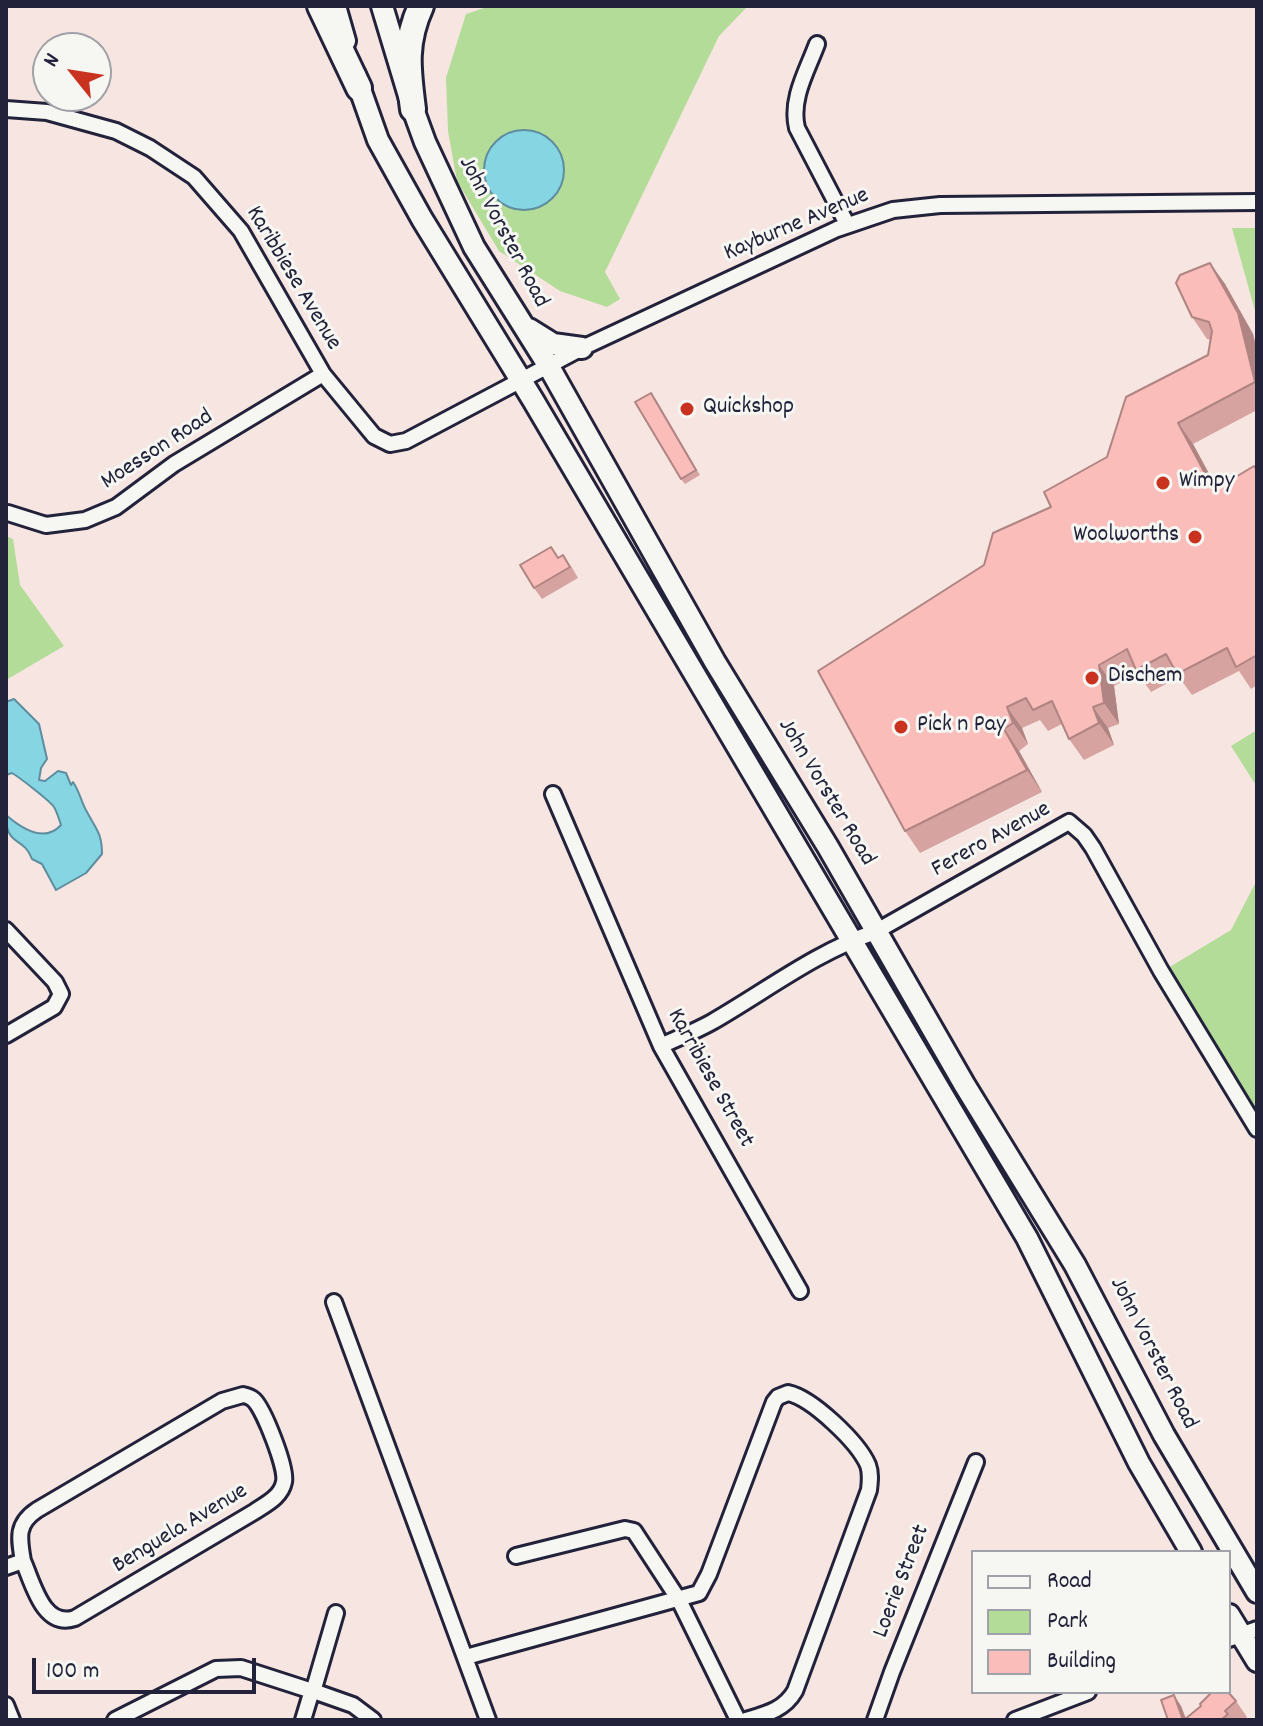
<!DOCTYPE html>
<html>
<head>
<meta charset="utf-8">
<style>
	body { margin:0 }
	#map { position:relative; width:1263px; height:1726px; overflow:hidden; background:#f7e5e1; font-family:Dekko,sans-serif }
	canvas { display:block }
	.frame { position:absolute; inset:0; border:8px solid #22223b; pointer-events:none }
	.legend { position:absolute; left:971px; top:1550px; width:260px; height:144px; box-sizing:border-box; background:#f6f6f2; border:2px solid #a1a1a9; margin:0; padding:10px 14px; list-style:none; font-size:24px; color:#22223b }
	.legend li { display:flex; align-items:center; gap:16px; height:40px }
	.legend b { width:40px; border:2px solid #a1a1a9 }
	.north { position:absolute; left:32px; top:32px; width:80px; height:80px; box-sizing:border-box; background:#f6f6f2; border:2px solid #a1a1a9; border-radius:50%; rotate:300deg; font-size:22px; font-weight:700; line-height:32px; text-align:center; color:#22223b }
	.north::after { content:''; display:block; margin:auto; width:28px; height:36px; background:#c8321e; clip-path:polygon(50% 0,100% 100%,50% 72%,0 100%) }
	.scale { position:absolute; left:32px; top:1658px; width:224px; height:36px; box-sizing:border-box; border:4px solid #22223b; border-top:0; padding-left:10px; font-size:24px; line-height:28px; white-space:nowrap; color:#22223b; -webkit-text-stroke:6px #f6f6f2; paint-order:stroke }
</style>
</head>
<body>
<div id="map">
<canvas width="1263" height="1726"></canvas>
<div class="frame"></div>
<ul class="legend">
<li><b style="height:10px;background:#f6f6f2"></b>Road</li>
<li><b style="height:22px;background:#b3dc98"></b>Park</li>
<li><b style="height:22px;background:#fabdba"></b>Building</li>
</ul>
<div class="north">N</div>
<div class="scale">100 m</div>
</div>
<script>
const c = document.querySelector('canvas').getContext('2d');
c.lineJoin = 'round';
function fill(path, color) { c.fillStyle = color; c.fill(path, 'evenodd'); }
function stroke(path, color, width, dash) { c.strokeStyle = color; c.lineWidth = width; c.lineCap = dash ? 'butt' : 'round'; c.setLineDash(dash || []); c.stroke(path); }
function drawText(font, color, halo, rows, align = 'center') {
  c.font = font + ' Dekko,sans-serif'; c.lineWidth = 6; c.setLineDash([]); c.textBaseline = 'middle'; c.strokeStyle = halo; c.fillStyle = color; for (const [text, x, y, turn = 0] of rows) {
    c.save(); c.translate(x, y); c.rotate((+turn || 0) * Math.PI / 180); c.textAlign = isNaN(turn) ? turn : align; if (halo) c.strokeText(text, 0, 0); c.fillText(text, 0, 0); c.restore();
  }
}
const green = new Path2D(`
	M 490,6 L 748,6 L 719,36 L 605,272 L 620,299 L 607,307 L 560,291 L 499,251 L 457,181 L 448,131 L 446,78 L 466,14 Z
	M 1232,228 L 1257,228 L 1257,318 Z
	M 6,536 L 13,539 L 20,585 L 64,646 L 6,680 Z
	M 1257,730 L 1257,787 L 1231,746 Z
	M 1257,880 L 1257,1127 L 1163,971 L 1231,930 Z`);
const water = new Path2D(`
	M484 170a40 40 0 1 1 80 0a40 40 0 1 1-80 0Z
	M 14,699 L 39,724 L 47,759 L 41,768 L 39,780 L 45,781 L 58,771 L 66,773 L 71,785 L 73,782 C 80,792 81,802 87,812 C 96,829 102,833 102,854 L 86,873 L 56,890 L 42,864 L 32,859 C 23,835 6,848 6,815 C 21,828 44,844 61,825 C 59,819 57,812 54,807 C 50,801 19,777 12,773 L 6,775 L 6,702 Z`);
const street = new Path2D(`
	M 817,44 C 807,71 790,99 797,128 L 847,224
	M 6,109 L 47,112 L 116,131 L 150,148 L 194,177 L 241,231 L 323,374 L 374,436 L 390,444 L 406,441 L 582,348 L 837,229 L 893,210 L 940,205 L 1257,202
	M 8,513 L 46,525 L 85,520 L 116,507 L 174,464 L 323,374
	M 553,794 L 661,1046 L 800,1291
	M 6,930 L 55,982 L 61,994 L 54,1007 L 6,1035
	M 661,1046 C 678,1038 696,1031 712,1022 C 766,991 816,952 875,932 L 1069,822 L 1084,835 L 1093,848 L 1161,971 L 1257,1129
	M 334,1302 L 488,1720
	M 516,1556 L 625,1529 L 634,1531 L 679,1600 L 738,1720
	M 6,1567 L 23,1561 C 33,1583 43,1629 75,1618 L 254,1512 C 266,1504 281,1497 284,1482 C 287,1468 264,1410 254,1400 C 251,1397 248,1396 243,1395 L 222,1401 L 37,1510 C 16,1524 19,1538 23,1561
	M 1229,1639 L 1257,1629
	M 466,1657 L 699,1593 L 709,1574 L 774,1402 L 778,1397 L 788,1393 C 812,1398 858,1442 868,1465 C 871,1473 870,1481 869,1490 L 795,1691 C 784,1710 766,1714 746,1720
	M 315,1685 L 336,1613
	M 319,1693 L 353,1705 L 373,1720
	M 6,1705 L 12,1720
	M 115,1720 L 216,1669 L 241,1668 L 306,1689
	M 303,1720 L 310,1697
	M 875,1720 L 892,1672 L 976,1462
	M 1015,1720 L 1088,1692`);
const secondary = new Path2D(`
	M 335,6 L 345,41
	M 382,6 L 413,109 L 425,142 L 474,247 L 548,365 L 715,662 L 828,847 L 964,1084 L 1075,1265 L 1164,1435 L 1257,1592
	M 355,75 L 378,140 L 422,219 L 533,400 L 1027,1238 L 1139,1463 L 1191,1552
	M 529,329 L 553,344 L 582,348
	M 1229,1615 L 1257,1661`);
const primary = new Path2D(`
	M 320,6 L 359,88
	M 413,109 C 408,70 404,43 421,6`);
const wall = new Path2D(`
	M 1210,263 L 1225,284 L 1253,334 L 1257,350 L 1257,410 L 1193,444 L 1217,488 L 1257,470 L 1257,685 L 1251,689 L 1239,671 L 1192,695 L 1179,677 L 1151,692 L 1138,673 L 1114,686 L 1119,724 L 1108,728 L 1114,745 L 1084,760 L 1069,739 L 1062,724 L 1048,731 L 1040,720 L 1022,728 L 1028,744 L 1019,751 L 1042,792 L 920,853 L 905,831 L 984,565 L 1107,457 L 1208,355 L 1211,340 L 1207,339 L 1192,317 Z
	M 655,398 L 700,475 L 685,484 L 681,479 Z
	M 559,558 L 571,566 L 578,578 L 542,599 L 534,588 Z
	M 1236,1701 L 1247,1717 L 1244,1720 L 1168,1720 L 1181,1706 L 1186,1718 Z`);
const shadedWall = new Path2D(`
	M 1210,263 L 1225,284 L 1253,334 L 1257,350 L 1257,384 Z
	M 1178,423 L 1193,444 L 1229,511 L 1214,490 Z
	M 1099,665 L 1114,686 L 1119,724 L 1104,703 Z
	M 1007,707 L 1022,728 L 1028,744 L 1013,723 Z
	M 1093,707 L 1108,728 L 1114,745 L 1099,723 Z
	M 1004,729 L 1019,751 L 1042,792 L 1027,770 Z
	M 1174,1695 L 1181,1706 L 1186,1720 L 1183,1720 Z`);
const building = new Path2D(`
	M 1210,263 L 1238,313 L 1255,382 L 1178,423 L 1214,490 L 1254,466 L 1257,470 L 1257,655 L 1236,667 L 1227,648 L 1177,674 L 1166,654 L 1136,670 L 1127,649 L 1099,665 L 1104,703 L 1093,707 L 1099,723 L 1069,739 L 1052,701 L 1033,710 L 1026,698 L 1007,707 L 1013,723 L 1004,729 L 1027,770 L 905,831 L 818,671 L 984,565 L 993,533 L 1051,507 L 1044,492 L 1107,457 L 1126,397 L 1208,355 L 1212,331 L 1209,322 L 1192,317 L 1176,283 L 1180,275 Z
	M 651,393 L 696,470 L 681,479 L 635,402 Z
	M 551,547 L 558,558 L 563,555 L 570,567 L 534,588 L 520,565 Z
	M 1212,1692 L 1228,1692 L 1236,1701 L 1225,1711 L 1228,1714 L 1221,1720 L 1184,1720 L 1201,1706 L 1200,1704 Z
	M 1174,1695 L 1183,1720 L 1168,1720 L 1161,1700 Z`);
const markers = [
	[687,409,8,"#c8321e"],
	[1163,483,8,"#c8321e"],
	[1195,537,8,"#c8321e"],
	[1092,678,8,"#c8321e"],
	[901,727,8,"#c8321e"]
];
const streetNames = [
	["Kayburne Avenue",797,226,-23],
	["John Vorster Road",502,233,62],
	["Karibbiese Avenue",292,279,59],
	["Moesson Road",158,451,-33],
	["John Vorster Road",825,793,59],
	["Ferero Avenue",992,841,-29],
	["Karribiese Street",709,1079,61],
	["John Vorster Road",1152,1354,63],
	["Benguela Avenue",181,1530,-31],
	["Loerie Street",903,1582,-69]
];
const poiNames = [
	["Quickshop",703,409],
	["Wimpy",1179,483],
	["Woolworths",1179,537,"right"],
	["Dischem",1108,678],
	["Pick n Pay",917,727]
];
fill(green, '#b3dc98');
fill(water, '#86d5e2');
stroke(water, '#5e8d9f', 2);
stroke(street, '#22223b', 20);
stroke(secondary, '#22223b', 26);
stroke(primary, '#22223b', 30);
stroke(street, '#f6f6f2', 14);
stroke(secondary, '#f6f6f2', 20);
stroke(primary, '#f6f6f2', 24);
fill(wall, '#d7a3a0');
fill(shadedWall, '#af8482');
fill(building, '#fabdba');
stroke(building, '#af8482', 2);
for (const [x, y, r, color] of markers) { const dot = new Path2D(); dot.arc(x, y, r, 0, 2 * Math.PI); c.fillStyle = color; c.fill(dot); stroke(dot, '#f6f6f2', 3); }
drawText('24px', '#22223b', '#f6f6f2', streetNames);
drawText('24px', '#22223b', '#f6f6f2', poiNames, 'left');
</script>
</body>
</html>
